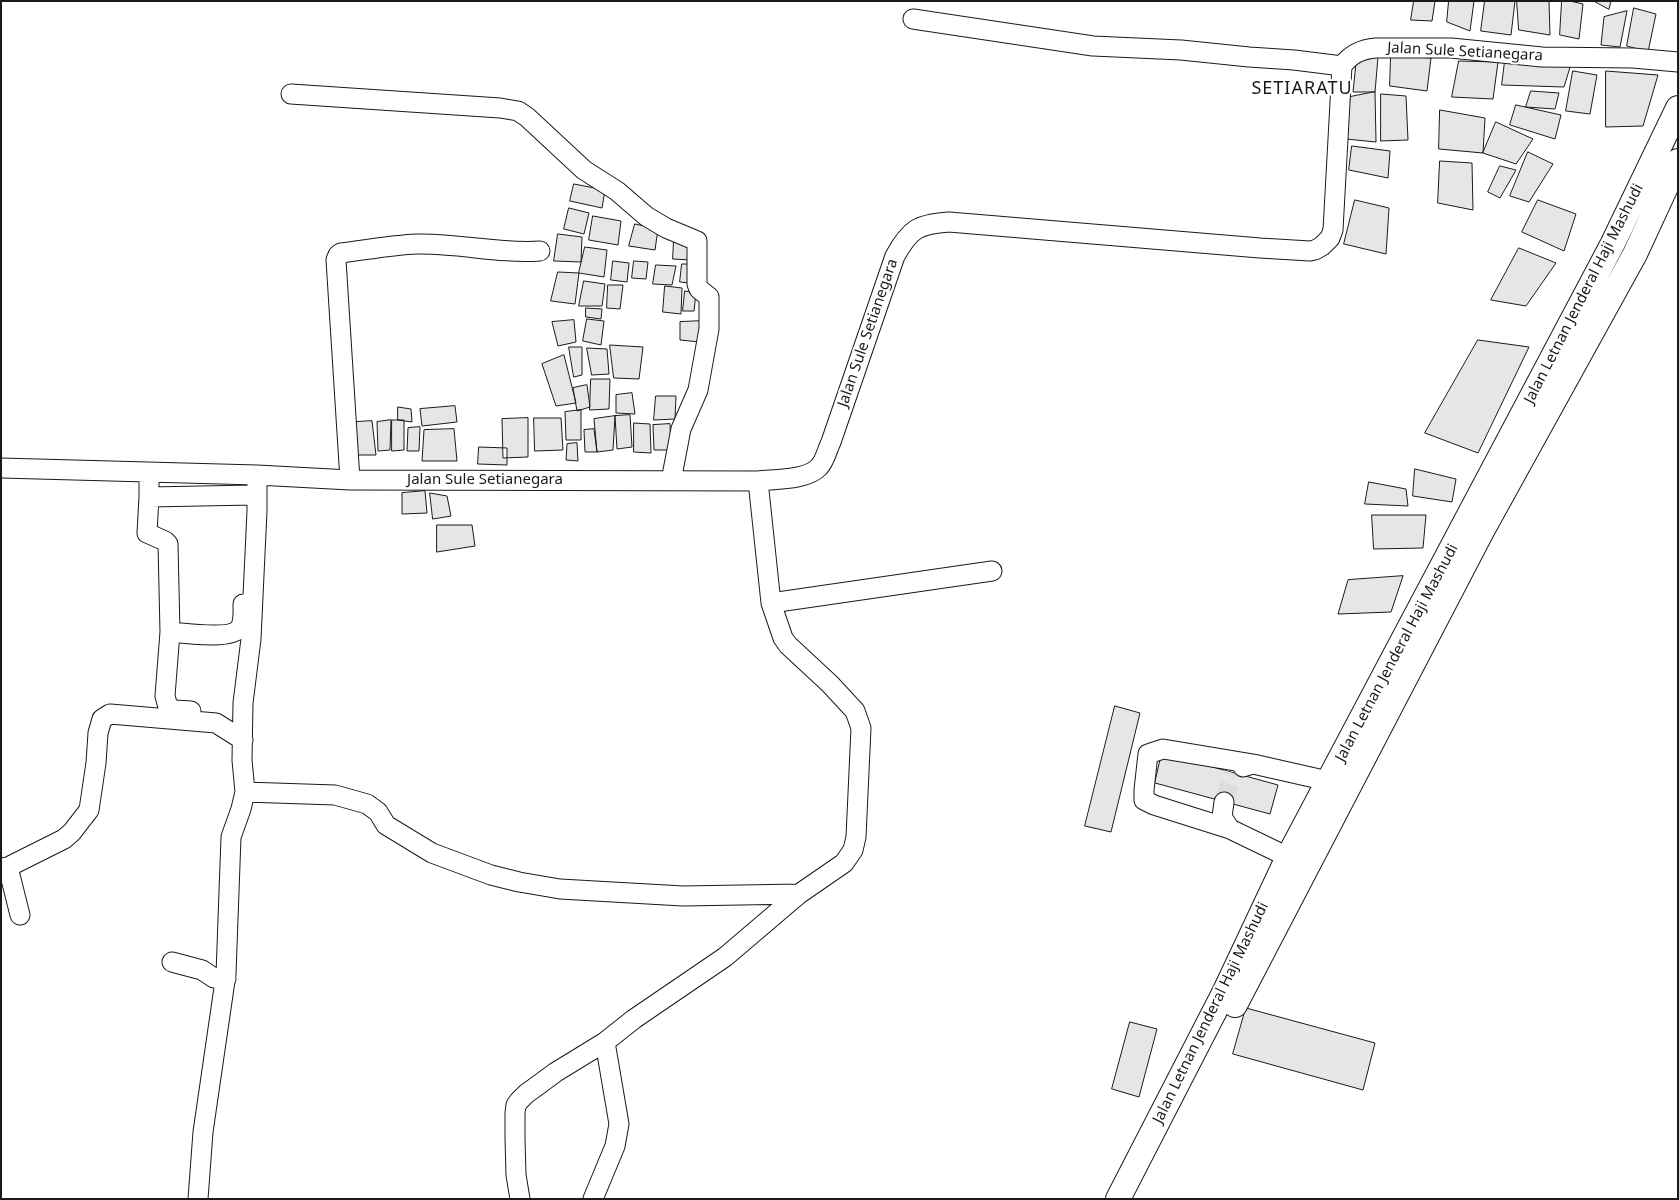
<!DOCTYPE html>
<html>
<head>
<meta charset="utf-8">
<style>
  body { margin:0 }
  #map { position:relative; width:1679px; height:1200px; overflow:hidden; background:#fff; font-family:"Noto Sans",sans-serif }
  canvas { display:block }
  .frame { position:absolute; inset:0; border:2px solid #1a1a1a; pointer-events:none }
</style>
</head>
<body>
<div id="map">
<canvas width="1679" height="1200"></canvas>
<div class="frame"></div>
</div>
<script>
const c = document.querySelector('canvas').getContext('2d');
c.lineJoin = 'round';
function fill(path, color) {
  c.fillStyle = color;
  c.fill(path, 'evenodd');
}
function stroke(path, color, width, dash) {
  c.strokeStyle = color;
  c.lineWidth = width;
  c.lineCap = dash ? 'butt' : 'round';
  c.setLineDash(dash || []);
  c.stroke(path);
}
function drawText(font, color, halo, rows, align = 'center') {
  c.font = font + ' "Noto Sans",sans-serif';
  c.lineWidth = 4;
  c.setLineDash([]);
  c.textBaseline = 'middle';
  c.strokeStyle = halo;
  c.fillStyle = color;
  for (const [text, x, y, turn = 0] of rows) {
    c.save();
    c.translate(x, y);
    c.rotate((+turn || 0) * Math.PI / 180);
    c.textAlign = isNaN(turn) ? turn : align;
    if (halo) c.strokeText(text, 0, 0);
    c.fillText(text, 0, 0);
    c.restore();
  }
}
const building = new Path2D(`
  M1414,1H1435L1432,21L1411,20Z
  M1449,1H1474L1470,31L1447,22Z
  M1485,1H1515L1511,35L1481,31Z
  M1517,1H1549L1550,35L1519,30Z
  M1562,1H1570L1583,4L1579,39L1560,35Z
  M1594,1H1611L1609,9Z
  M1634,8L1656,14L1648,52L1627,46Z
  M1627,11L1620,47L1601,45L1604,17Z
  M1391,55L1431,58L1427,91L1390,86Z
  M1378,57L1375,92H1353L1356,63Z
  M1459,61L1498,62L1493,99L1452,97Z
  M1505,61L1571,64L1564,87L1502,85Z
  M1573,71L1597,75L1590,114L1566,111Z
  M1606,71L1658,75L1643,126L1606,127Z
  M1531,91L1559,93L1555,109L1526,107Z
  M1375,92L1376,142L1346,139L1350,97Z
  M1381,94L1406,96L1408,140L1381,141Z
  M1516,105L1561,115L1555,139L1510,125Z
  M1440,110L1485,118L1483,153L1439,149Z
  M1496,122L1533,139L1516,164L1483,153Z
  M1352,146L1390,151L1388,178L1349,170Z
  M1528,152L1553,164L1529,202L1510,196Z
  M1440,161L1472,163L1473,210L1438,203Z
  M1500,166L1516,170L1500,198L1488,192Z
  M574,184L605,190L602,208L570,201Z
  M1355,200L1389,208L1386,254L1344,244Z
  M1538,200L1576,214L1564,251L1522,232Z
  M569,208L589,213L584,234L564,229Z
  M593,216L621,221L618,245L589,240Z
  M635,224L658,229L655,250L629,246Z
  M558,234L582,237L581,262L554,261Z
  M674,239L691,241L690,260L673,259Z
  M585,247L607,250L604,277L579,273Z
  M1519,248L1556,263L1526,306L1491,300Z
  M613,261L629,263L627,282L611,280Z
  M634,261L648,262L646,279L632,278Z
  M682,264H691L688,283L680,282Z
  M656,265L676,266L672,285L653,284Z
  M558,272L579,273L575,304L551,301Z
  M584,281L605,284L602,306H579Z
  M608,285H623L620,309L607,308Z
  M665,286L682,288L681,314L663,312Z
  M685,291L696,293L694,311H683Z
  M586,308L602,309L601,319L586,317Z
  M587,319L604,321L601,345L583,341Z
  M574,320L576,342L558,346L552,322Z
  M702,321L700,342L680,340V322Z
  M1478,340L1529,347L1478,453L1425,433Z
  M610,345L643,347L639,379L614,378Z
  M569,347H582V375L574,377Z
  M587,348L607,349L609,374L592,375Z
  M564,355L576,403L556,406L542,364Z
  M591,379H610L609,409L590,410Z
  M587,385L590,407L577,411L573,388Z
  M632,393L635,414L616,413V395Z
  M656,396H676L675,419L654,420Z
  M455,406L457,422L422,426L420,409Z
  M398,407L411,409L412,422L398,420Z
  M581,410V440H566L565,412Z
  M630,415L632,447L617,449L615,416Z
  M615,416L613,450L597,452L594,419Z
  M528,418V457L503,458L502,419Z
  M534,418H561L563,450L535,451Z
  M391,420L390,450L378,451L377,422Z
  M392,420H404V450L392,451Z
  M372,421L376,455H357L356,422Z
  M634,423L650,424L651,453L634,452Z
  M670,424L671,450H654L653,425Z
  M420,427L419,451H407L408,428Z
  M454,429L457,461H422L424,430Z
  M594,429L597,452H585L584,430Z
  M577,443L578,461L566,460L567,444Z
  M479,447L507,448V465L478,464Z
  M1415,469L1456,479L1452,502L1413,496Z
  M1369,482L1406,489L1408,506L1365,504Z
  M425,491L427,513L402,514V493Z
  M430,493L447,496L451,516L433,519Z
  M1372,515H1426L1423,548L1374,549Z
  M437,525H472L475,546L437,552Z
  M1403,576L1391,612L1338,614L1348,580Z
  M1115,706L1140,713L1111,832L1085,826Z
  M1162,753L1278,785L1270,814L1155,783Z
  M1246,1008L1375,1043L1363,1090L1233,1054Z
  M1130,1022L1157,1029L1139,1097L1112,1089Z`);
fill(building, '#e6e6e6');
stroke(building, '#1a1a1a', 1);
stroke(new Path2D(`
  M1224,802L1233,773`), '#ddd', 19, [19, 9]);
const minor = new Path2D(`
  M913,19L1093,46L1181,50L1249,57L1294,60L1342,66
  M291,94L500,108L518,111L527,117L584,170L617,191L646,216L666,228L697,241V284L699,289L709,297V329L698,390L681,429L671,481
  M1,468L257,475L350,480L758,481C776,479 807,480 819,467C825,461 827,450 831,442L895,256C910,229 918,224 949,222L1260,248L1310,251L1315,250L1322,246L1330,238L1333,230L1342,66C1351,54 1361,49 1376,48H1451L1542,57L1633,58L1678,62
  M149,473V497L147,533L165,541L168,544L170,632L165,696L168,707L175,710L191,711
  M350,480L336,260L338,255L341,253C366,250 392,245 417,244C458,243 499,254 540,251
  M149,497L253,495
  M771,603L992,571
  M170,632C184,633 231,640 240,628C244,621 243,612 243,604
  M1243,767L1253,764L1328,781
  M245,792L242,760L243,703L251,639L257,511V475
  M1224,802L1222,817L1230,829L1288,857
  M1230,829L1154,805L1144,800V790L1148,754L1163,749L1253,764
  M8,867L20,915
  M1,868L8,867L64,839L72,832L89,810L96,763L98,733L102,719L110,714L216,723L243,740
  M172,962L202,970L214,978L226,979
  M198,1199L203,1132L226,974L231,837L241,809L245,792L335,795L367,804L378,812L386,825L432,853L491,875L519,882L560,889L683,896L799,894
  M520,1199L516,1175L515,1139V1113L516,1105L519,1101L526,1094L556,1072L605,1042L634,1019L725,957L799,894L844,863L853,850L856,837L861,728L855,711L830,684L788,645L783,638L771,603L758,481
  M593,1199L615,1146L619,1124L605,1042`);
const major = new Path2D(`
  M1235,1005L1482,531L1635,254L1678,161
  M1118,1199L1224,993L1288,857L1613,243L1678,108`);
stroke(minor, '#1a1a1a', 21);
stroke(major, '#1a1a1a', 26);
stroke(minor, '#fff', 19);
stroke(major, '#fff', 24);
drawText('15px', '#1a1a1a', '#fff', [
  ["Jalan Sule Setianegara",1465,52,3],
  ["Jalan Letnan Jenderal Haji Mashudi",1584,294,-63],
  ["Jalan Sule Setianegara",868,333,-71],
  ["Jalan Sule Setianegara",485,480],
  ["Jalan Letnan Jenderal Haji Mashudi",1397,653,-62],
  ["Jalan Letnan Jenderal Haji Mashudi",1211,1013,-64]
]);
c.letterSpacing = '1px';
drawText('18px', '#1a1a1a', '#fff', [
  ["SETIARATU",1302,89]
]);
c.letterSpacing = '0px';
</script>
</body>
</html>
